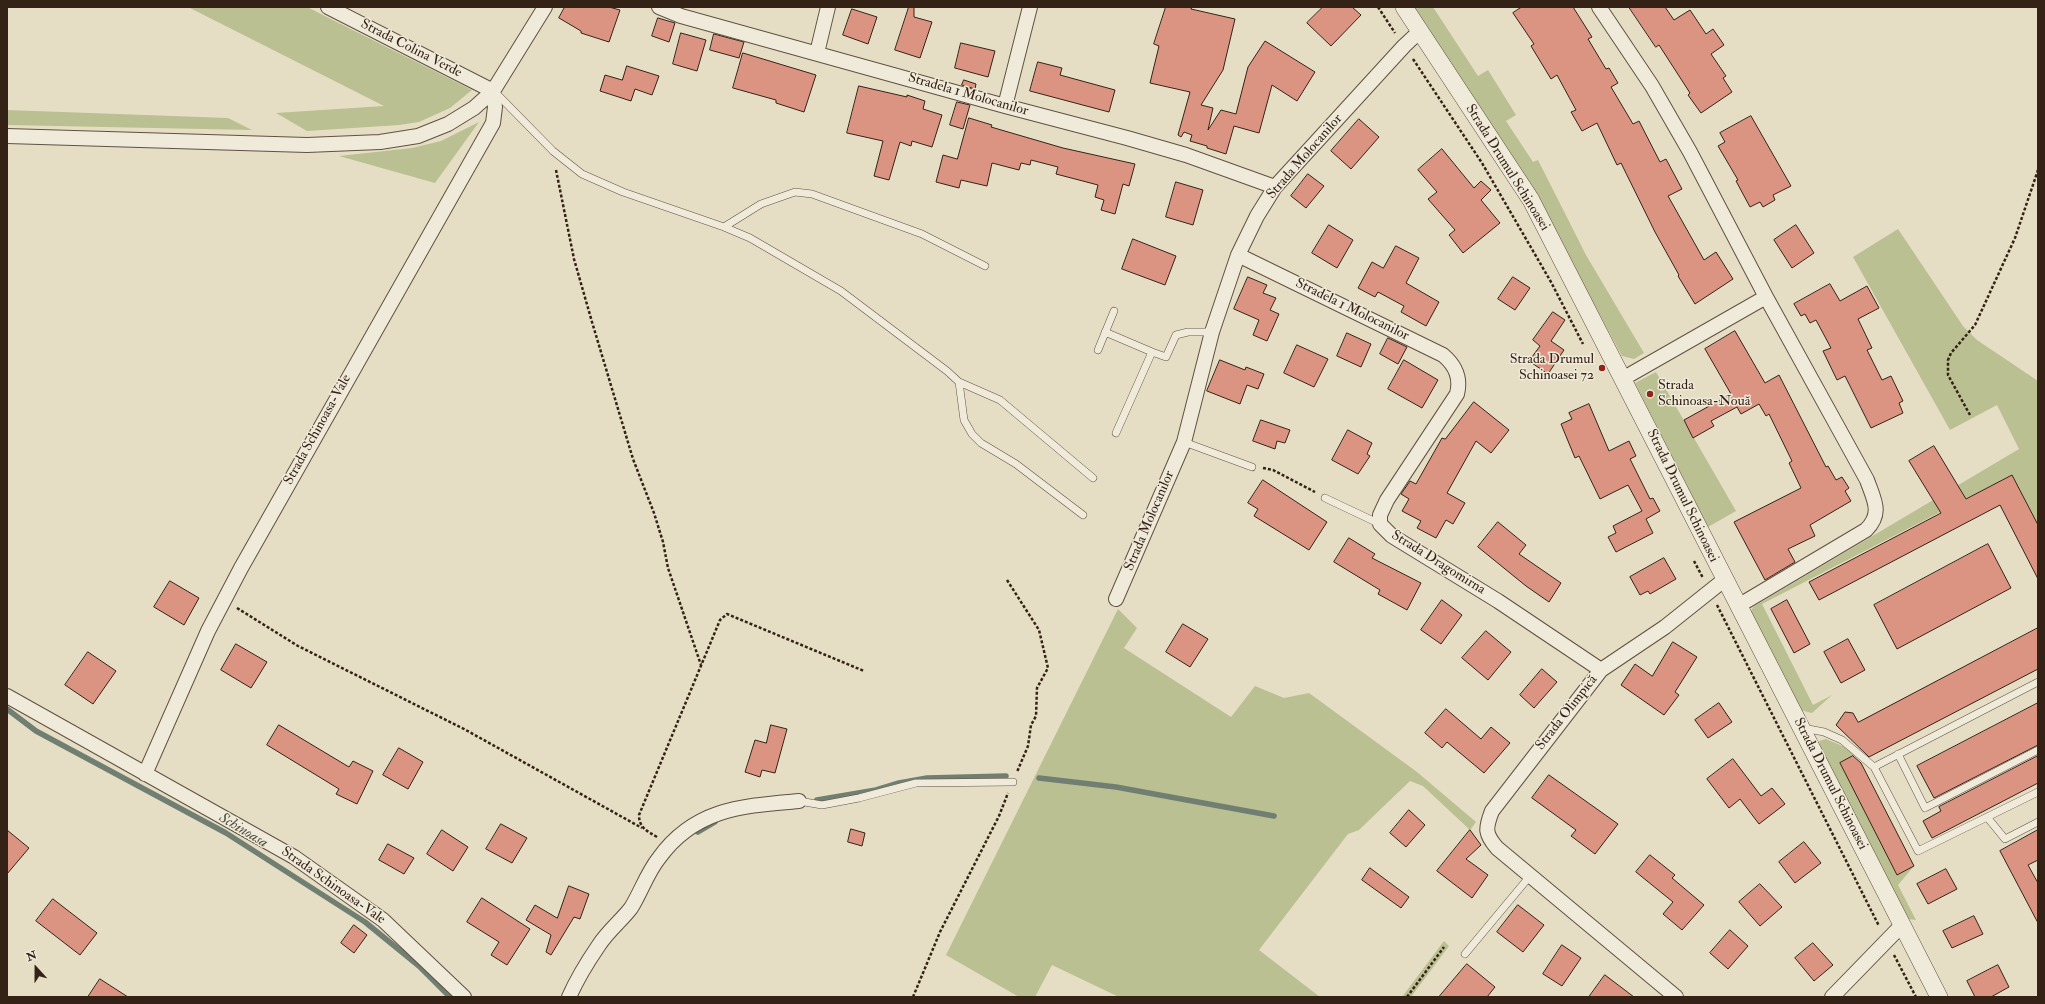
<!DOCTYPE html>
<html>
<head>
<meta charset="utf-8">
<style>
  body { margin:0 }
  #map { position:relative; width:2045px; height:1004px; overflow:hidden; background:#e6dec4; font-family:"IM FELL Double Pica",serif }
  canvas { display:block }
  .frame { position:absolute; inset:0; border:8px solid #352217; pointer-events:none }
  .north { position:absolute; left:16px; top:948px; width:40px; height:40px; -webkit-text-stroke:3px #efead9; paint-order:stroke; rotate:339deg; font-size:11px; font-weight:700; line-height:16px; text-align:center; color:#352217 }
  .north::after { content:''; display:block; margin:auto; width:14px; height:18px; background:#352217; clip-path:polygon(50% 0,100% 100%,50% 72%,0 100%) }
</style>
</head>
<body>
<div id="map">
<canvas width="2045" height="1004"></canvas>
<div class="frame"></div>
<div class="north">N</div>
</div>
<script>
const c = document.querySelector('canvas').getContext('2d');
c.lineJoin = 'round';
function fill(path, color) {
  c.fillStyle = color;
  c.fill(path, 'evenodd');
}
function stroke(path, color, width, dash) {
  c.strokeStyle = color;
  c.lineWidth = width;
  c.lineCap = dash ? 'butt' : 'round';
  c.setLineDash(dash || []);
  c.stroke(path);
}
function drawText(font, color, halo, rows, align = 'center') {
  c.font = font + ' "IM FELL Double Pica",serif';
  c.lineWidth = 3;
  c.setLineDash([]);
  c.textBaseline = 'middle';
  c.strokeStyle = halo;
  c.fillStyle = color;
  for (const [text, x, y, turn = 0] of rows) {
    c.save();
    c.translate(x, y);
    c.rotate((+turn || 0) * Math.PI / 180);
    c.textAlign = isNaN(turn) ? turn : align;
    if (halo) c.strokeText(text, 0, 0);
    c.fillText(text, 0, 0);
    c.restore();
  }
}
fill(new Path2D(`
  M188,7H307L472,90L450,108L419,122L399,125L307,131L276,113L384,106Z
  M1414,7H1433L1478,76L1488,70L1516,115L1506,121L1533,162L1538,160L1586,255L1644,353L1634,359L1622,356L1553,228Z
  M7,110L228,118L252,130L7,125Z
  M479,122L435,183L339,156L412,148L441,141Z
  M1898,229L1963,326L1977,340L2038,381V525L2012,475L1762,604L1813,705L1832,695L1812,713L1800,710L1750,613L1753,607L2019,449L1997,405L1950,430L1853,257Z
  M1656,372L1736,511L1708,527L1635,383Z
  M1118,609L1137,628L1124,648L1231,717L1255,686L1284,698L1309,693L1417,772L1476,822L1470,830L1423,786L1410,781L1359,830L1348,834L1259,950L1320,997H1119L1052,965L1035,997H1019L946,955Z
  M1826,739L1845,747L1857,754L1840,763L1897,875L1914,866L1898,885L1916,920L1908,919L1821,750L1819,741Z
  M1444,941L1449,946L1411,997H1402Z`), '#bac091');
stroke(new Path2D(`
  M7,709L36,731L226,833L365,922L419,966L450,997
  M1039,778L1116,787L1274,816
  M817,800L876,790L899,783L927,778L1006,776
  M698,832L715,822`), '#707f72', 5.5);
const building = new Path2D(`
  M565,7H609L620,10L609,42L581,33V31L559,18Z
  M909,7H914V17L932,22L920,58L895,50Z
  M1166,7H1192L1191,9L1235,19L1223,70L1201,105L1213,108L1208,130L1221,110L1236,114L1248,67L1265,41L1315,72L1297,101L1272,85L1259,133L1234,126L1226,154L1207,148V146L1190,141L1192,135L1184,132L1181,137L1178,135L1190,92L1150,83L1159,46L1154,44Z
  M1323,7H1352L1361,15L1331,46L1307,23Z
  M1522,7H1573L1592,37L1588,39L1606,69L1609,68L1618,83L1611,87L1633,124L1639,121L1660,162L1666,159L1682,189L1668,196L1704,260L1716,252L1733,279L1695,304L1678,276L1679,275L1655,232L1621,163L1617,165L1597,123L1582,131L1571,112L1576,110L1557,75L1551,79L1531,46L1534,44L1513,13Z
  M1629,7H1665L1674,20L1690,10L1706,34L1713,29L1724,45L1711,54L1726,76L1723,78L1732,92L1701,113L1688,95L1690,93L1659,45L1656,47Z
  M852,9L877,17L868,44L843,35Z
  M658,18L675,23L669,42L652,36Z
  M681,33L706,40L697,71L673,64Z
  M714,34L744,42L739,58L710,50Z
  M961,43L995,51L988,77L955,68Z
  M743,53L816,75L804,112L776,103V100L733,88Z
  M1038,62L1062,68L1060,75L1115,90L1109,112L1030,91Z
  M627,66L659,76L652,95L635,89L631,101L600,91L605,75L622,80Z
  M964,80L976,84L975,89L962,85Z
  M859,86L907,97V95L925,101L923,109L942,115L932,147L912,141L911,146L900,142L889,180L874,176L883,141L847,133Z
  M957,102L970,105L963,129L950,125Z
  M1751,116L1791,186L1773,195L1775,200L1763,207L1760,202L1750,207L1736,181L1738,180L1718,146L1725,142L1720,133Z
  M969,118L992,125L991,127L1063,148L1135,164L1129,186L1123,184L1115,214L1101,210L1104,200L1095,197L1098,185L1056,174L1058,167L1031,160L1030,165L1021,163L1019,170L992,163L987,186L961,180L959,188L936,182L943,155L957,159Z
  M1359,119L1379,137L1351,169L1331,151Z
  M1442,149L1474,188L1481,181L1491,190L1481,200L1500,223L1463,253L1449,235L1455,230L1428,199L1437,192L1418,170Z
  M1308,174L1324,186L1306,208L1291,196Z
  M1176,182L1203,190L1193,225L1166,217Z
  M1329,225L1353,240L1337,268L1312,253Z
  M1796,225L1814,253L1792,268L1774,240Z
  M1133,239L1176,256L1165,285L1122,269Z
  M1396,246L1419,258L1406,283L1439,302L1426,326L1401,312L1404,306L1378,292L1375,297L1358,288L1372,262L1383,268Z
  M1248,277L1267,285L1263,293L1276,298L1270,310L1279,314L1267,341L1253,335L1259,320L1234,309Z
  M1513,277L1530,288L1515,310L1498,299Z
  M1830,284L1840,301L1867,286L1879,308L1858,319L1872,348L1867,350L1882,380L1891,376L1903,401L1899,403L1903,413L1871,428L1845,376L1837,380L1823,351L1831,348L1816,320L1810,323L1805,314L1801,316L1794,304Z
  M1553,312L1565,320L1551,341L1564,350L1548,374L1529,361L1540,346L1533,340Z
  M1735,331L1765,383L1779,375L1826,467L1828,466L1836,480L1842,477L1849,488L1845,491L1851,501L1810,525L1815,536L1788,549L1795,562L1765,580L1734,522L1801,488L1789,463L1792,461L1769,414L1766,416L1759,404L1741,414L1737,407L1711,421L1714,426L1693,438L1684,420L1731,394L1705,349Z
  M1347,333L1371,344L1361,367L1337,356Z
  M1388,338L1407,347L1398,364L1380,354Z
  M1297,345L1328,359L1314,387L1284,373Z
  M1220,360L1245,370L1246,367L1264,374L1258,389L1247,385L1240,404L1207,391Z
  M1404,360L1438,380L1422,408L1388,389Z
  M1474,402L1509,430L1491,453L1476,441L1447,493L1465,503L1453,524L1446,520L1436,538L1417,528L1421,521L1402,511L1409,499L1401,494L1410,481L1416,484L1442,438L1445,439Z
  M1589,404L1609,451L1629,441L1636,456L1630,459L1650,499L1653,498L1660,511L1646,519L1653,533L1616,552L1608,537L1616,533L1613,526L1642,511L1628,485L1600,499L1579,456L1575,458L1561,424L1572,419L1569,413Z
  M1261,420L1290,430L1285,443L1277,441L1275,449L1253,441Z
  M1348,430L1372,443L1367,454L1370,456L1358,474L1332,460Z
  M1934,446L1966,499L2012,475L2038,525V579L2000,505L1819,600L1809,582L1941,513L1909,461Z
  M1263,480L1327,522L1309,550L1254,516L1258,509L1248,503Z
  M1498,522L1526,545L1519,554L1561,583L1549,602L1526,586L1478,547Z
  M1349,538L1375,554L1372,558L1421,583L1407,610L1378,594L1380,590L1334,562Z
  M1988,544L2011,588L1897,649L1874,605Z
  M1664,558L1676,579L1650,594L1648,591L1640,595L1630,577Z
  M170,581L199,598L184,625L154,607Z
  M1442,600L1462,615L1441,644L1421,630Z
  M1787,600L1810,644L1794,653L1771,609Z
  M1183,624L1208,639L1190,667L1166,652Z
  M2038,628V669L1869,757L1836,725L1845,712L1853,713L1858,722Z
  M1486,631L1511,652L1488,680L1462,658Z
  M1848,639L1865,670L1841,683L1824,652Z
  M1673,642L1697,657L1675,692L1679,695L1664,715L1621,685L1635,664L1652,676Z
  M236,644L267,662L251,688L221,670Z
  M88,652L116,671L93,704L65,685Z
  M1542,669L1557,682L1534,708L1520,695Z
  M1719,703L1732,722L1708,738L1695,720Z
  M2038,703V745L1934,798L1917,766Z
  M1446,709L1481,739L1491,727L1510,743L1484,773L1447,742L1442,748L1425,733Z
  M279,725L349,767L353,761L373,771L357,804L336,794L339,789L267,745Z
  M771,725L787,729L775,773L762,770L760,777L745,772L755,740L766,743Z
  M399,748L423,762L408,789L383,775Z
  M1853,756L1861,763L1914,866L1897,875L1840,763Z
  M2038,756V783L1932,838L1923,821L1941,811L1939,807Z
  M1733,759L1761,796L1772,788L1785,804L1759,824L1740,799L1729,808L1707,779Z
  M1549,775L1618,824L1595,854L1571,836L1576,830L1532,798Z
  M1409,810L1425,825L1406,847L1390,833Z
  M501,824L527,838L512,863L486,849Z
  M851,829L865,833L862,846L848,842Z
  M7,830L29,848L7,874Z
  M442,830L468,847L453,871L427,854Z
  M1470,830L1481,845L1466,859L1488,875L1472,898L1437,871Z
  M2038,830V860L2028,865L2038,883V923L2000,851Z
  M1804,842L1821,863L1795,883L1779,862Z
  M388,844L414,858L404,874L379,860Z
  M1650,855L1675,875L1672,878L1704,905L1682,930L1663,914L1673,902L1636,872Z
  M1370,868L1409,897L1401,908L1362,880Z
  M1946,869L1957,889L1928,904L1917,884Z
  M1760,884L1782,907L1760,926L1739,902Z
  M569,886L589,894L580,919L574,917L551,955L546,952L551,935L526,920L535,905L557,918Z
  M482,898L530,929L507,965L491,955L499,942L467,922Z
  M53,899L97,933L80,955L36,921Z
  M1518,905L1544,925L1523,952L1497,932Z
  M1974,916L1983,934L1952,948L1943,931Z
  M354,925L367,935L354,953L341,943Z
  M1730,930L1748,946L1728,969L1710,953Z
  M1813,943L1833,965L1814,981L1795,958Z
  M1562,945L1581,958L1562,986L1543,974Z
  M1467,964L1495,987L1487,997H1439Z
  M1998,965L2009,987L1991,997H1975L1967,981Z
  M1605,975L1634,997H1589Z
  M100,979L128,997H88Z`);
fill(building, '#db9482');
stroke(building, '#352217', 1);
const service = new Path2D(`
  M495,92L553,151L582,174L623,192L724,227L750,238L841,291L947,371L959,382L964,420L972,434L981,443L1016,464L1083,515
  M724,227L761,204L795,192L812,194L922,234L985,266
  M1105,332L1152,352
  M1098,350L1114,311
  M959,382L1000,400L1093,478
  M1116,433L1152,352L1166,357L1176,335L1188,332H1212
  M1184,442L1252,467
  M1325,498L1380,524
  M1803,728L1824,732L1842,740L1874,767L1918,851L2038,792
  M1898,754L1925,808L2038,750
  M1874,767L2038,682
  M799,801L822,805L859,798L916,783L1013,782
  M1987,817L2005,839L2038,822
  M1465,954L1530,876`);
const minor = new Path2D(`
  M328,7L493,91
  M659,7L681,16L1005,106L1127,138L1186,155L1275,187
  M1599,7L1652,86L1690,152L1766,297L1867,480C1874,500 1883,513 1866,530L1738,606
  M817,53L828,7
  M1005,106L1030,7
  M7,136L307,145L380,142L418,136L448,124L474,108L493,91L545,7
  M1238,255L1443,355C1456,366 1461,378 1457,394L1387,500L1380,515V524L1392,536L1498,601L1601,670
  M1624,378L1766,297
  M1116,599L1184,442L1212,332L1238,255L1257,216L1275,187L1404,46L1420,31
  M7,696L294,857L383,920L464,997
  M145,774L208,631L241,568L493,123L495,107L493,91
  M569,997C577,979 588,961 599,945C608,931 621,921 631,908C641,892 647,873 659,858C695,808 743,806 799,801
  M1676,997L1497,848C1485,834 1485,829 1492,811L1601,670L1665,627L1724,580
  M1832,997L1902,925`);
const tertiary = new Path2D(`
  M1404,7L1531,200L1939,997`);
stroke(service, '#615142', 8);
stroke(minor, '#615142', 16);
stroke(tertiary, '#615142', 18);
stroke(new Path2D(`
  M1378,7L1395,33
  M1413,59L1482,163L1551,282L1583,344
  M556,170L574,259L592,322L633,459L654,513L663,542L668,568L701,665
  M1970,415L1948,375V360L1951,353L1975,325L2015,238L2038,170
  M1263,468L1273,470L1315,492
  M1694,561L1703,578
  M1007,580L1039,630L1048,668L1037,688L1036,716L1031,725L1028,746L1017,772
  M1717,605L1879,926
  M237,608L298,646L464,729L642,828
  M657,837C647,831 639,828 639,815L720,620L727,614L864,671
  M1894,955L1916,997
  M913,997L940,932L999,816L1008,793
  M1407,997L1444,947`), '#352217', 2.5, [3, 2]);
stroke(service, '#efead9', 7);
stroke(minor, '#efead9', 14);
stroke(tertiary, '#efead9', 17);
for (const [x, y, r, color] of [
  [1602,368,4,"#8f2418"],
  [1650,394,4,"#8f2418"]
]) {
  const dot = new Path2D();
  dot.arc(x, y, r, 0, 2 * Math.PI);
  c.fillStyle = color;
  c.fill(dot);
  stroke(dot, '#efead9', 1.5);
}
drawText('14px', '#352217', '#efead9', [
  ["Strada Colina Verde",411,49,27],
  ["Stradela 1 Molocanilor",968,95,16],
  ["Strada Molocanilor",1305,157,-49],
  ["Strada Drumul Schinoasei",1507,168,58],
  ["Stradela 1 Molocanilor",1352,310,26],
  ["Strada Schinoasa-Vale",318,430,-61],
  ["Strada Drumul Schinoasei",1682,496,64],
  ["Strada Molocanilor",1150,521,-67],
  ["Strada Dragomirna",1438,563,32],
  ["Strada Olimpică",1567,713,-52],
  ["Strada Drumul Schinoasei",1830,784,63],
  ["Strada Schinoasa-Vale",333,886,35]
]);
drawText('14px', '#352217', '#efead9', [
  ["Strada Drumul",1594,360],
  ["Schinoasei 72",1594,376],
  ["Strada",1658,386,"left"],
  ["Schinoasa-Nouă",1658,402,"left"]
], 'right');
drawText('italic 15px', '#525044', '#efead9', [
  ["Schinoasa",243,831,31]
]);
</script>
</body>
</html>
